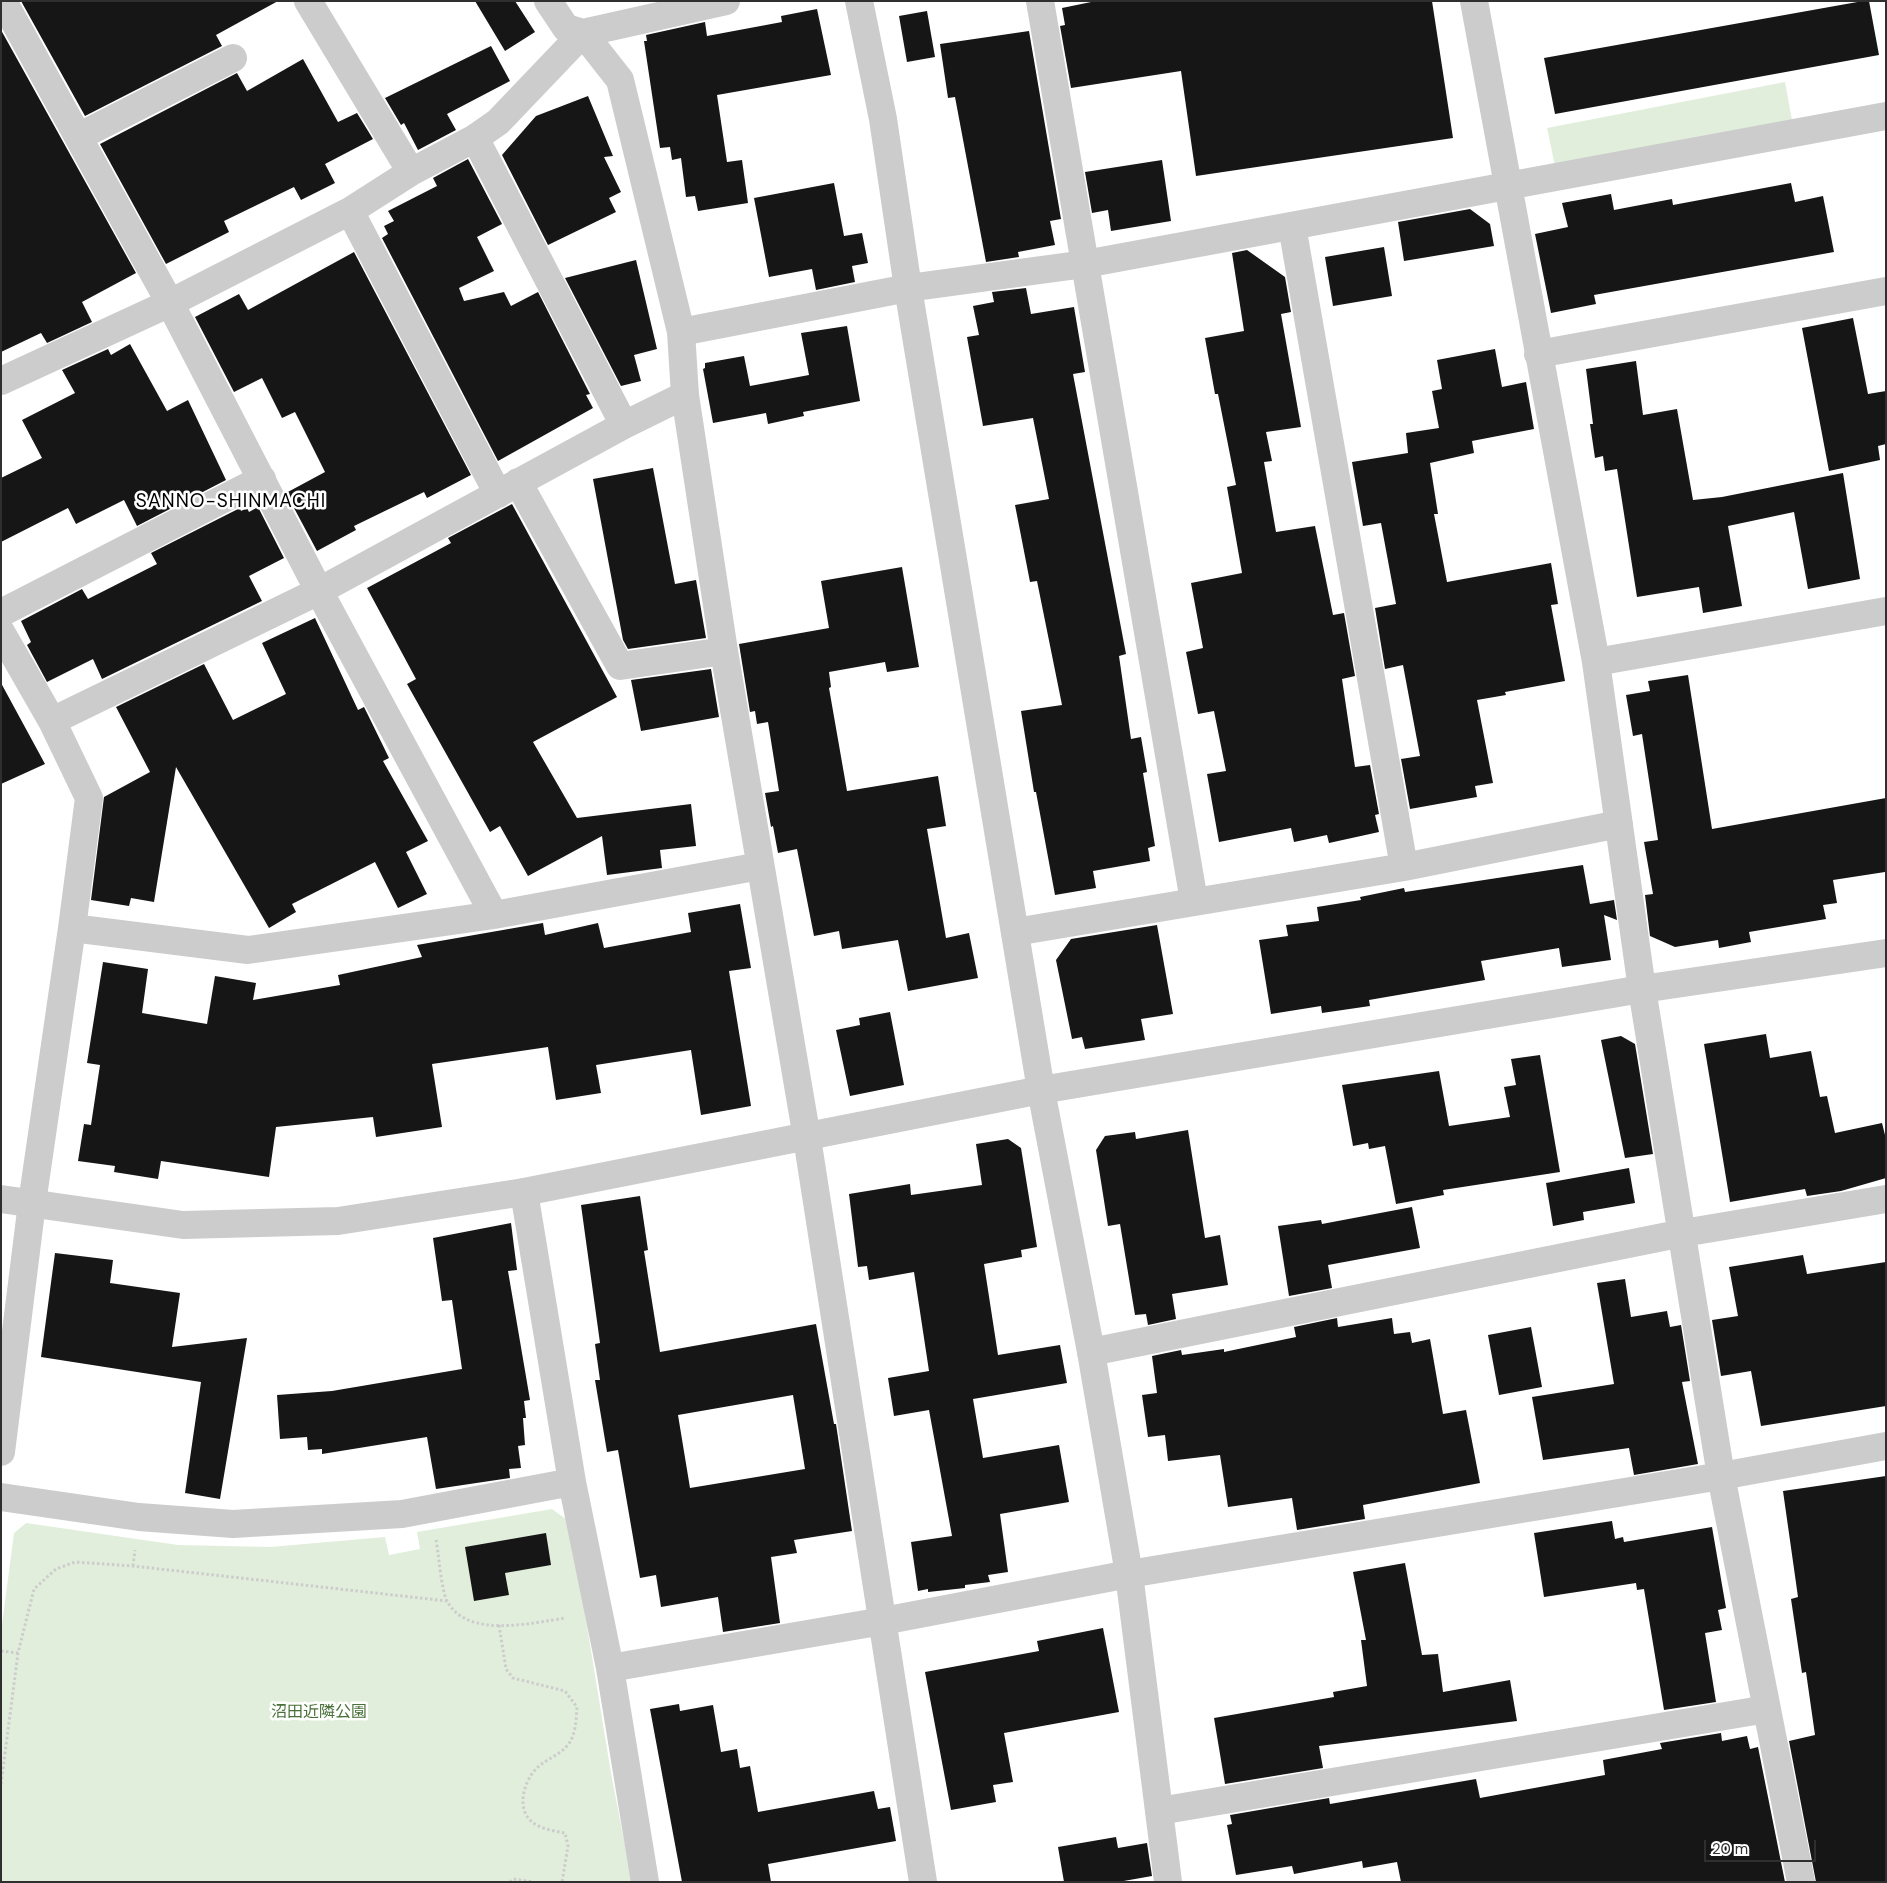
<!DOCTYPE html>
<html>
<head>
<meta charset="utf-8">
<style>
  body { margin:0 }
  #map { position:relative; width:1887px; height:1883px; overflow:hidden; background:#fff; font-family:"DM Sans",sans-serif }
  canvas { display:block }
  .frame { position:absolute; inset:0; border:2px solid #2f2f2f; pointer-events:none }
  .scale { position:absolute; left:1704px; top:1840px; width:112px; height:22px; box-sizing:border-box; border:2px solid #2f2f2f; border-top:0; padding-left:6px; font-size:15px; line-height:18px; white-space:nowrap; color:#2f2f2f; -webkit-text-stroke:4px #fff; paint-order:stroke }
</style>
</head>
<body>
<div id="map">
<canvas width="1887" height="1883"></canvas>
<div class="frame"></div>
<div class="scale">20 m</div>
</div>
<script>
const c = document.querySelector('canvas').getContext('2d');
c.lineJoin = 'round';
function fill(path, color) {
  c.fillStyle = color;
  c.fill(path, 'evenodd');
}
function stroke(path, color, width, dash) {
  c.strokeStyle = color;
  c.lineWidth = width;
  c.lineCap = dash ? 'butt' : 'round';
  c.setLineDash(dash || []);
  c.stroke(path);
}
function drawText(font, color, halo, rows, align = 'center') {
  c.font = font + ' "DM Sans","Noto Sans JP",sans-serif';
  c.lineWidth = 5;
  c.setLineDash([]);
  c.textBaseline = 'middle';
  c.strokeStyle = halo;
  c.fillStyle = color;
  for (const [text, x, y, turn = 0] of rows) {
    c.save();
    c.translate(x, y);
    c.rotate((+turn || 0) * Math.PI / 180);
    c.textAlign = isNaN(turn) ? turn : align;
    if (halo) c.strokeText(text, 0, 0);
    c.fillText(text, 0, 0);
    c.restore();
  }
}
fill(new Path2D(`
  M1785,82L1792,120L1555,166L1547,128Z
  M552,1509L570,1522L611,1773L632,1882H1V1632L14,1533L26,1523L178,1545L270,1547L385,1537L389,1555L420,1549L417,1532Z`), '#e2eedc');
fill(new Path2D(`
  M21,1H278L216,35L222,46L85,116Z
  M475,1H515L535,32L505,51Z
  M1096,1H1432L1453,138L1196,176L1181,71L1071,88L1060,26L1065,25L1062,8Z
  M1863,1H1869L1879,55L1555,114L1544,58Z
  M817,9L831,75L717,95L727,162L742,160L748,203L698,211L695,196L686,197L681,158L672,160L670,147L660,148L644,41H647L646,35L705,22L707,36L782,22L781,16Z
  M927,11L935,57L907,62L899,16Z
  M1,30L136,273L82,302L92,322L47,343L41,333L1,352Z
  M1029,31L1061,219L1050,221L1055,245L1018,252L1019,257L986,262L955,97L948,98L940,44Z
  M491,46L510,81L447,114L456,130L418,150L404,123L401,125L385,98Z
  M303,59L338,122L357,113L373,139L325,164L335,183L301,200L294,187L224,221L229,232L166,264L100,144L237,73L247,91Z
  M588,96L613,156L604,157L621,192L609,198L616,212L548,245L502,155L536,116Z
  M468,159L502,224L477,237L494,271L459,288L464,301L504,292L511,306L538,292L590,394L586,395L593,408L498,461L382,238L388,234L384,226L394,221L388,211L437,186L433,178Z
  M1162,160L1171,221L1111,231L1108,210L1092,213L1085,172Z
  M834,183L844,236L862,233L868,263L852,266L855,282L816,290L812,269L769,277L754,198Z
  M1791,183L1795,202L1823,196L1834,252L1594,295L1596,304L1551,313L1535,234L1568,227L1562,203L1611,194L1614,210L1672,199L1673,205Z
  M1470,209L1490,224L1494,246L1404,261L1398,222Z
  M1384,247L1392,296L1333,306L1325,257Z
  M1247,250L1285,277L1291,312L1281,314L1301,427L1266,432L1272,461L1264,462L1276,532L1315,526L1333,615L1344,613L1355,676L1342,679L1355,767L1370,765L1379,814L1375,815L1379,832L1329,843L1327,835L1294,842L1291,828L1219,842L1207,774L1226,771L1214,711L1198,714L1186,652L1203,648L1191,583L1242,573L1227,487L1236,485L1218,394H1215L1205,338L1244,331L1232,253Z
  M354,252L471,475L427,498L424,492L354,526L356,530L317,551L286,493L325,472L295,412L282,418L262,378L234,392L195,317L239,294L248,310Z
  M636,260L657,349L634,355L641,381L621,386L565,278Z
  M1026,288L1031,314L1074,307L1085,372L1073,374L1126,654L1119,656L1131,739L1141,737L1147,772L1143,773L1155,846L1148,848L1150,861L1093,871L1096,888L1055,895L1036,792H1034L1021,711L1062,705L1037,581L1030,582L1015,505L1049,499L1033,418L983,426L967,337L979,335L973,306L994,302L992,292Z
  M1853,318L1868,394L1886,391V444L1878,446L1880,460L1829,471L1802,328Z
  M847,326L860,401L803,412L804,416L768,424L766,413L713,423L703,369L705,368V363L744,356L750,386L809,375L801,333Z
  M130,344L167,411L188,400L226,480L137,526L124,500L76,524L68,508L1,542V478L42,458L22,420L75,393L62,370L108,349L111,355Z
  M1495,349L1502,387L1526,382L1534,429L1472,441L1474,453L1430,463L1438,514H1434L1447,582L1551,563L1558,604L1551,605L1565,681L1505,692L1506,695L1477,700L1493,783L1475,786L1477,797L1410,809L1401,759L1420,756L1403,665L1385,669L1375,608L1396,604L1381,523L1363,526L1352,462L1408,453L1406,433L1439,428L1432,391L1442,389L1437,360Z
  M1636,361L1643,415L1677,409L1693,500L1722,497L1843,473L1860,579L1808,589L1794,512L1728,526L1742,606L1703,613L1699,587L1637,597L1617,469L1605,471L1603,456L1595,458L1590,424H1593L1586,369Z
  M653,468L675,584L696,580L706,638L628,649L623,640L593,479Z
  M512,504L617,697L533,742L577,818L691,804L696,846L660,850L662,868L607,875L602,836L528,876L500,826L490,832L407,684L416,679L367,588L451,543L448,538Z
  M258,507L284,558L249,576L262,601L102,679L93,659L47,682L27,645L31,642L21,621L82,589L88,599L157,564L151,553L240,508L241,511L247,508L249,512Z
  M902,567L919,667L887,672L885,662L829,672L831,687L829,688L847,791L938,776L946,826L927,829L946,938L969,933L978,978L908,991L898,940L842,949L839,931L814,936L797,849L778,853L773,826L771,827L765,793L779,791L768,722L757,724L755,711L750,712L739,644L829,628L821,581Z
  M315,618L358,710L364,707L368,715L389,758L383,761L428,841L406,852L427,894L398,908L375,862L292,904L296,912L269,928L176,767L154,902L131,898L129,906L91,900L104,797L150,772L116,707L204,664L233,720L286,694L262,643Z
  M711,669L719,717L641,731L631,680Z
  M1688,675L1712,829L1886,798L1885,872L1833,880L1837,903L1823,905L1826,919L1749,932L1751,942L1719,948L1718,940L1675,947L1650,936L1645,895L1653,894L1644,842L1658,840L1642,734L1633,736L1626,695L1650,691L1648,681Z
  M1,683L45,764L1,784Z
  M1583,865L1590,904L1614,900L1617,920L1604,915L1611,960L1562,967L1559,948L1481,961L1485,980L1369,1000L1370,1006L1322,1013L1321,1006L1271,1014L1259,940L1288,936L1286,925L1319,921L1317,907L1361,900L1360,897L1404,888L1405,892Z
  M740,904L751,968L729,971L751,1106L701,1115L691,1050L596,1065L601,1093L556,1100L548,1047L432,1064L442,1127L376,1137L373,1117L276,1127L269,1177L161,1161L158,1179L114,1172L115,1166L78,1161L84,1124L91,1125L100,1065L87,1063L103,962L148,969L142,1013L207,1024L215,976L256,983L253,1000L340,985L338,975L422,957L417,945L543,923L545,935L598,923L604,948L691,932L688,913Z
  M1157,925L1173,1014L1141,1019L1145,1040L1085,1049L1082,1037L1072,1039L1056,960L1071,939Z
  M890,1012L904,1085L850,1096L836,1030L860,1025L859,1018Z
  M1766,1034L1770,1058L1811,1051L1820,1097L1827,1096L1835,1133L1882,1123L1886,1139V1178L1841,1191L1807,1196L1805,1189L1730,1202L1704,1044Z
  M1621,1036L1635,1044L1653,1154L1625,1158L1601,1040Z
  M1540,1055L1560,1172L1443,1190L1444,1195L1396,1204L1385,1146L1369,1149L1368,1143L1353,1146L1342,1085L1439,1071L1449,1126L1510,1117L1504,1087L1516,1085L1511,1059Z
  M1188,1130L1205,1238L1220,1235L1228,1285L1172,1294L1176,1319L1148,1325L1146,1314L1135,1315L1120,1224L1108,1226L1096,1150L1105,1136L1135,1132L1136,1139Z
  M1008,1139L1021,1148L1037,1247L1021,1250L1022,1257L984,1264L998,1355L1060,1345L1067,1383L973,1399L983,1458L1059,1445L1069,1502L1000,1514L1008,1572L988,1575L990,1582L965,1585V1588L928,1592V1589L918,1591L911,1542L952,1536L929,1410L894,1416L888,1378L929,1371L914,1272L869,1280L867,1266L858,1267L849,1194L910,1184L911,1195L982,1185L976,1144Z
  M1629,1168L1635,1203L1583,1212L1584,1220L1553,1226L1546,1183Z
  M640,1196L648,1250L644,1251L660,1352L816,1324L834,1424H836L852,1531L794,1540L797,1553L771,1557L780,1623L723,1632L718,1597L661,1607L656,1575L640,1578L618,1450L607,1452L595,1380H600L595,1344L600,1343L581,1205ZM793,1395L805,1469L690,1488L678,1415Z
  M1412,1207L1420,1248L1328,1265L1332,1288L1289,1296L1278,1226L1321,1220L1322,1224Z
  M511,1223L517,1270L508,1271L530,1400L524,1401L526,1418H523L525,1445L518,1446L521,1468L509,1469L510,1478L436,1489L427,1437L322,1454V1449L308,1450L307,1437L280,1439L277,1395L332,1391L462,1369L452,1300L442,1301L433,1238Z
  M55,1253L113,1260L110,1283L180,1293L172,1347L247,1338L220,1499L185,1493L201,1382L41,1357Z
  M1803,1255L1807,1274L1886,1262V1406L1761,1426L1751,1371L1721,1376L1712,1320L1738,1316L1729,1267Z
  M1625,1279L1631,1317L1667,1311L1670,1327L1681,1325L1690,1381L1682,1382L1698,1464L1634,1475L1629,1448L1543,1460L1532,1397L1614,1384L1597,1283Z
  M1337,1318L1338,1327L1392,1318L1394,1334L1410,1332L1412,1343L1430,1339L1443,1414L1466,1410L1480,1483L1363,1505L1365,1519L1297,1530L1292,1498L1228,1507L1220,1455L1168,1461L1165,1435L1148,1437L1142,1395L1157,1393L1152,1356L1181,1350L1182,1355L1224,1349V1352L1296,1337L1294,1327Z
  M1531,1327L1542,1387L1499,1395L1488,1335Z
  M1886,1476V1882H1816L1789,1741L1815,1735L1806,1672L1802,1673L1791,1599L1798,1597L1783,1491Z
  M1612,1521L1615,1539L1623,1537L1624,1542L1712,1527L1726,1608L1718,1610L1722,1630L1705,1633L1716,1702L1664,1710L1644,1589L1637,1590L1636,1583L1544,1597L1534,1533Z
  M546,1533L551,1565L505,1573L509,1595L474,1601L465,1547Z
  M1405,1563L1422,1655L1438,1654L1443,1692L1510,1680L1517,1721L1319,1746L1323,1768L1225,1784L1214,1718L1334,1697L1333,1692L1367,1686L1361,1640H1366L1353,1572Z
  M1103,1628L1119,1712L1004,1733L1013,1782L993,1785L996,1802L951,1810L925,1672L1039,1651L1037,1641Z
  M679,1704L680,1711L713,1705L721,1752L737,1749L740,1768L750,1766L758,1812L874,1791L878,1809L890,1807L896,1841L768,1864L771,1882H682L650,1709Z
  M1721,1733L1722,1741L1747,1736L1750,1749L1758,1747L1785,1882H1401L1397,1862L1363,1868L1362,1861L1294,1874L1292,1866L1236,1875L1227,1825L1232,1824L1230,1815L1329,1798L1330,1804L1476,1779L1480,1798L1605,1775L1603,1760L1662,1749L1660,1743Z
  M1116,1837L1118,1848L1147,1843L1152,1876L1118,1882H1064L1058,1847Z`), '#161616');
stroke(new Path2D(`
  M436,1540C439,1555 441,1589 447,1601C467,1639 532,1623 565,1618
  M133,1566L135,1550
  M499,1625L506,1669L513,1678L565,1691L577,1707C576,1720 576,1737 566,1747C558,1756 544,1760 535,1770C524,1782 516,1809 532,1822C541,1829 554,1831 565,1833L568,1846L562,1882
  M1,1651L18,1653
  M1,1784L18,1653L34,1589L56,1569L75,1562L133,1566L447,1601
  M510,1882L513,1879L534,1882`), '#ccc', 3, [2.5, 2.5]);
stroke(new Path2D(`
  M3,1L170,303L319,591L494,915
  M308,1L411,172
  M548,1L566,28L583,33L726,1
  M1040,1L1194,901
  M1474,1L1596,662L1642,989L1721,1476L1801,1882
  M583,33L620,80L681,332L685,395L724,651L807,1138L923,1882
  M78,137L233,58
  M475,138L624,425
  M350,211L498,494
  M1292,226L1404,867
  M681,332L908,288L1085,264L1886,116
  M1538,354L1886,291
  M1,381L170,303L350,211L411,172L475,138L498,122L583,33
  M518,482L620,666L724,651
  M1,613L262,479
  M1,632L52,721L89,798L72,928L32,1203L1,1452
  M1596,662L1886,611
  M52,721L319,591L624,425L685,395
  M72,928L248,950L494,915L760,866
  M1015,932L1404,867L1619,824
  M524,1192L572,1482L610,1668L645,1882
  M1091,1352L1683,1233L1886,1199
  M1,1497L139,1517L233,1524L402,1514L572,1482
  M610,1668L883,1621L1129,1574L1721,1476L1886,1446
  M1159,1811L1767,1709`), '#ccc', 28);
stroke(new Path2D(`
  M859,1L883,119L908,288L1041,1090L1091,1352L1129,1574L1168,1882
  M1,1199L183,1225L338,1221L524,1192L1041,1090L1642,989L1886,953`), '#ccc', 28);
drawText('16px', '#487038', '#fff', [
  ["沼田近隣公園",319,1713]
]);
c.letterSpacing = '1px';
drawText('19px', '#000', '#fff', [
  ["SANNO-SHINMACHI",231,502]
]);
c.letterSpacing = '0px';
</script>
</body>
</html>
